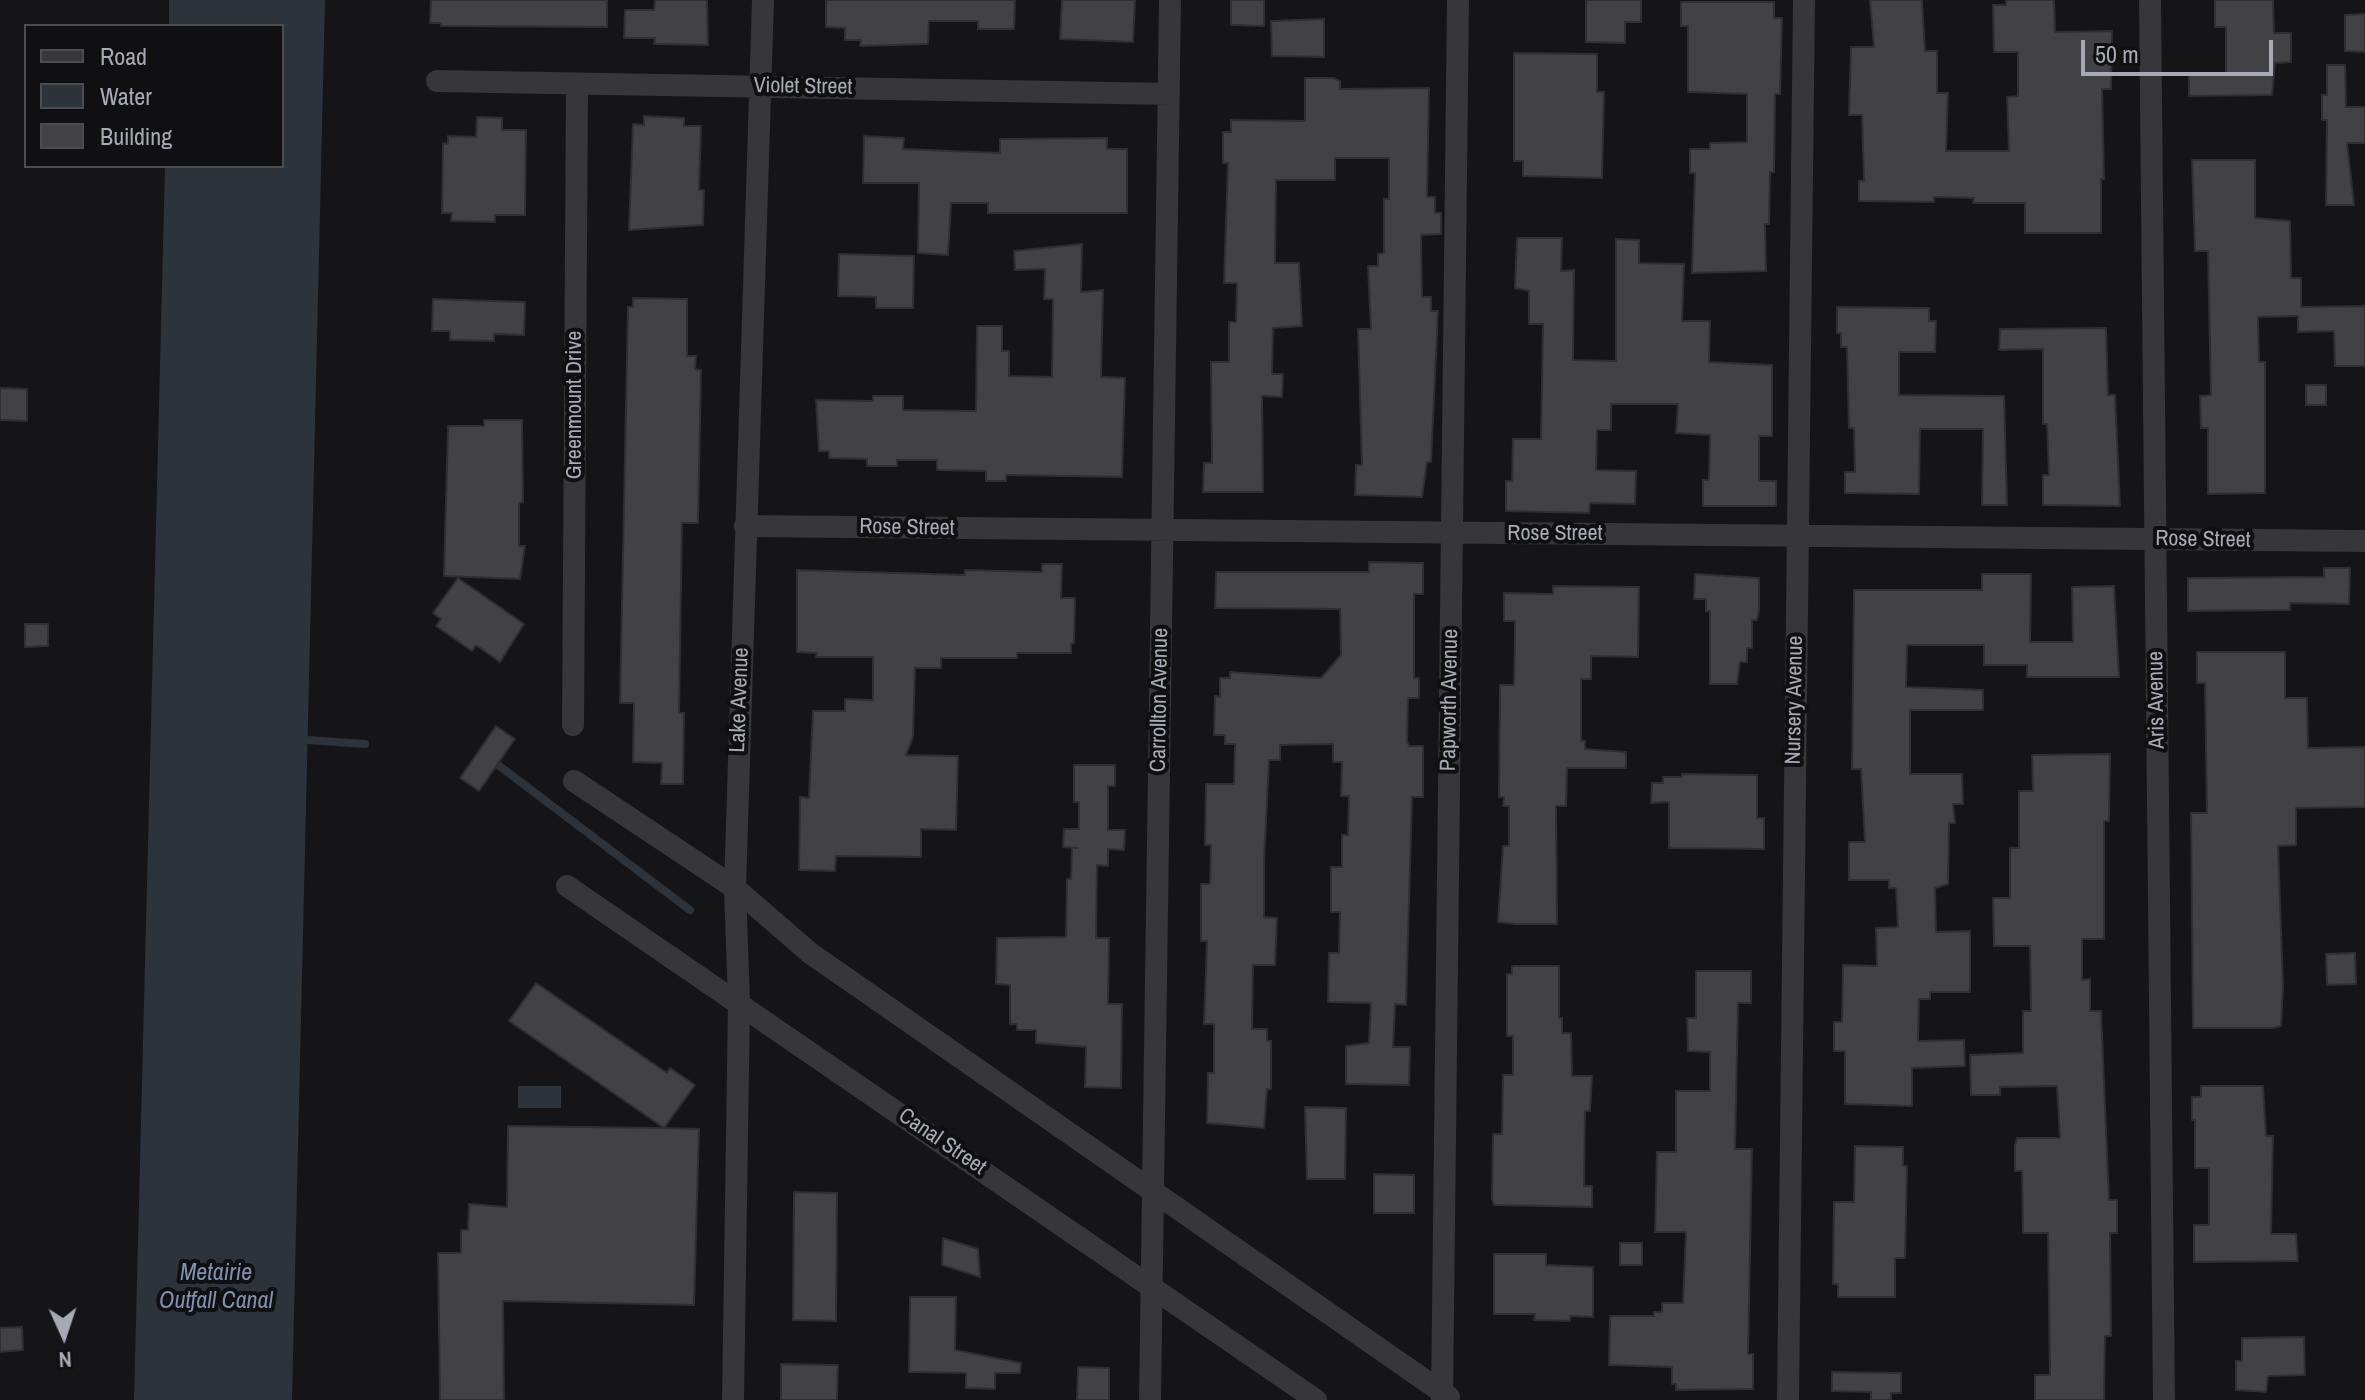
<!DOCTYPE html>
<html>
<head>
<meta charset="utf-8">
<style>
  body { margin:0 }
  #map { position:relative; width:2365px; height:1400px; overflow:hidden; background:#151416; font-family:"Archivo Narrow",sans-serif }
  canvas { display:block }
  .legend { position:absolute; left:24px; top:24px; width:260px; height:144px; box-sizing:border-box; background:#100f11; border:2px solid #4c4d53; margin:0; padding:10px 14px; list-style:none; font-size:24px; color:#a7a9b5 }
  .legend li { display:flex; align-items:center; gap:16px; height:40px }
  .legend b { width:40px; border:2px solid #4c4d53 }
  .north { position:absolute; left:24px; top:1296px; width:80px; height:80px; -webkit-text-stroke:6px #100f11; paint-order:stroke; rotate:177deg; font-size:22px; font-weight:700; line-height:32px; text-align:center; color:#a7a9b5 }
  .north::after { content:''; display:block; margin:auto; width:28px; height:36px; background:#a7a9b5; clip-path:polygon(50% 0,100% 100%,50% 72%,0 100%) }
  .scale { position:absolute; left:2081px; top:40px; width:192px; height:36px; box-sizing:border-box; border:4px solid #a7a9b5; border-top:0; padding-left:10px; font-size:24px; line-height:28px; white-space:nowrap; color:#a7a9b5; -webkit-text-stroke:6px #100f11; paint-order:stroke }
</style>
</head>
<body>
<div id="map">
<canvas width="2365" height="1400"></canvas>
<ul class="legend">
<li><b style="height:10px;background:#36363b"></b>Road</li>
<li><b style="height:22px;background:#2d333b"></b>Water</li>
<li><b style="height:22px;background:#414146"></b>Building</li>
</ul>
<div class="north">N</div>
<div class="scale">50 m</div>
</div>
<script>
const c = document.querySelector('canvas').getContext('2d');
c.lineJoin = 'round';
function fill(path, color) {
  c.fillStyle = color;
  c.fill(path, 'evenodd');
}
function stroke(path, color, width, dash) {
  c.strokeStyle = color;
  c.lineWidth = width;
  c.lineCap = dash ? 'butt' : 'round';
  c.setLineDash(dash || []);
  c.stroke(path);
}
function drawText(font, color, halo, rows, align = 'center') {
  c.font = font + ' "Archivo Narrow",sans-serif';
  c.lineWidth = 8;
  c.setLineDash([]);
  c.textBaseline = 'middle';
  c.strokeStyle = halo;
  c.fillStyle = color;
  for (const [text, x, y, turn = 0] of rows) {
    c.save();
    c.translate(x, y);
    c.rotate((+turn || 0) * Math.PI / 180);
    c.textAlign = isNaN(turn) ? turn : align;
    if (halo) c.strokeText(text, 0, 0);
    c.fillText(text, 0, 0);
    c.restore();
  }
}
fill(new Path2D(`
  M169,0H325L292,1400H134L165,166H282V26H169Z
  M518,1086H561V1108H518Z`), '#2d333b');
stroke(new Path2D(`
  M307,740L365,744
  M498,765L690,910`), '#2d333b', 8);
const building = new Path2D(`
  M431,0H607V27L441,26V23H430Z
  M655,0H707L708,45L654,44L655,38H624L625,10H654Z
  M826,0H1015L1014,29H978V21H929L928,44L860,46L861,40H845V28L826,27Z
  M1062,0H1135L1133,42L1060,39Z
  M1231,0H1264V26L1231,25Z
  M1586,0H1641V22H1625V43L1586,42Z
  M1870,0H1922L1925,51H1937V93H1948L1946,151H2009L2007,97L2018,96V52H1994L1993,5H2006V0H2054L2055,32L2112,31L2111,89H2102L2104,179H2101V233H2025V203H1973L1974,198L1934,197V202L1859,201V181H1864L1862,115H1849L1851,47H1874Z
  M2215,0H2273L2274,33H2291V62L2275,63L2272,95L2189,96V75L2226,74V27H2215Z
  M1681,2H1774V18H1782L1780,94H1775L1774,172H1770L1769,224H1765L1766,271L1692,273L1695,173H1690V149H1710V143L1747,142V94L1688,92V26H1681Z
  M2365,14V52L2345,51V15Z
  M1324,19V57L1272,56L1271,21Z
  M1514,53L1597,54V92H1604L1602,178L1523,176V161H1514Z
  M2327,65H2345L2346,107H2365V143H2347L2354,205H2326L2327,120H2322V95H2327Z
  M1305,78H1333L1340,81V89L1429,88L1427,197H1435V213H1441V234L1421,235L1422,297H1431V311H1438L1431,462H1427L1422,497L1355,495L1356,465H1362L1358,329H1371L1368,266H1378V254L1384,253V199H1389V158H1335V180H1276L1275,263H1299L1302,326L1273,328L1272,374H1283L1282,397L1262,396L1263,492H1203L1204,463H1212L1211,362H1229V322H1236L1237,283H1224L1228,163H1223V132H1231V120L1305,121Z
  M644,116L684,118V126H701L699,190H704L703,225L629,230L633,124L644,125Z
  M477,117L502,118V130H526L525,215H495V222L451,221L452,213H442L443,143L448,144V136L476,137Z
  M864,136L904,138L903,149L1000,153V139L1107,138V149H1127V213H988V203H951L948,255L918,253L919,183H863Z
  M2192,160H2255V218L2290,221L2291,278H2301V307L2365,306V366H2335L2334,331L2298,332V316L2258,317L2259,362H2265V493L2208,494V428H2201L2200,396L2211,395L2208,251H2195Z
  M1517,238H1562L1561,271L1574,270L1573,360L1616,361V239L1639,240V263L1684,264L1682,321H1710L1709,362L1772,365V436H1759V481H1776V506H1703V480H1709L1710,435L1676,433L1678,404H1611V430H1597L1596,470L1636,471L1635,504L1590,503L1589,513L1506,511V481H1512L1513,439H1541L1543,324H1529V291L1515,288Z
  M1082,244L1081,292L1103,290L1101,377L1125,378L1122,477L1006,475V481H986V471L937,470V460H897V466H867V459L829,458V451H819L816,400L873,401V396H903V410L976,411L977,326H1002V351H1009V376L1052,377L1053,299H1044L1045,269L1015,270L1014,251Z
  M839,254L914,256L913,308H876V297L838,296Z
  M633,298L687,299V356H696L695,369L701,370L698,523H682L679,713H684L683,784H661L662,763L633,762L634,703H620L628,307H633Z
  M433,299L525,302L524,335L494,334V341L450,340V331H432Z
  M1837,307L1929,308V321H1936L1935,352H1899V395L2004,396L2007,505H1982L1983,429H1920L1919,494L1845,493V472H1855L1854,428H1849L1847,351V347H1841V333H1837Z
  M2106,328L2108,395H2115L2120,506L2043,505V475H2049L2047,424H2043V349L1999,350L2000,329Z
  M2306,385H2326V405H2306Z
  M0,388L27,389V421L0,420Z
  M484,420H522L523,502L519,503V546H525L520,579L444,576L448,426H484Z
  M1369,562L1423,563V594H1414V678H1419V698H1408L1407,741L1409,746H1423V797H1412L1406,1005L1395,1004L1393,1047H1410L1409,1085L1346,1084V1046L1369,1043L1371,1003L1328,1002L1329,953H1339L1340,912H1331V867H1342V835H1348L1349,796H1341L1342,762H1333V744L1280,745V760H1269L1264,861V917L1277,918L1275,965H1253L1252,1029H1267V1041H1271V1089H1267L1264,1128L1207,1123L1208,1073H1214V1024H1204L1207,941H1201V884H1210L1211,845H1205L1206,784H1234L1235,744H1225V735H1214L1215,696L1220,697V678H1230V672L1321,678L1341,655L1340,609L1215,608L1216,572H1369Z
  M1042,564H1062L1061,598H1075L1074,643L1071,644V653H1017V658H941V668H915L913,737L906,755L958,756L956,830L921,829V857L836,856L835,871L799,870L800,797L809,798L813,711H845V699L873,700V657H816L817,653L797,652V570L965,575V570L1042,572Z
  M2324,568H2350L2349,604L2290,603V610L2188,611V578L2324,577Z
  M1695,574L1759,578V610L1757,620H1752V648H1747V662H1740L1737,684H1710V611H1706V599H1694Z
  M1982,574H2031L2030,642H2073L2072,587L2114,586L2119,677H2027V665H1984V645H1907L1906,687L1983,690V710H1910V774H1962L1963,804H1953L1955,823H1949L1948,884L1935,888L1936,932L1970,931V992H1930V999H1919L1918,1041L1964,1040L1965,1066L1912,1068V1106L1845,1104V1051H1834V1022H1842L1843,965L1877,966L1876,928L1898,927L1896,888H1889V880H1849V842H1865L1861,769H1852L1854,590H1982Z
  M458,578L524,624L500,662L476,645L472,651L436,626L441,619L433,613Z
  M1553,586L1639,587L1638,657L1591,656V679H1581V741H1585V749L1626,752V768H1567L1566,806H1556L1557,924H1515L1498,922L1503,846H1509V806H1503L1504,797H1499L1500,685H1514L1515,640V621H1504V593L1553,594Z
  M25,624H48V646L25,647Z
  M2197,652H2285V698H2307L2308,748L2365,747V807L2296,808V845L2278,846L2283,987L2281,1026L2273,1028H2193L2191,813H2207L2205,683H2197Z
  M496,726L515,739L479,791L460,778Z
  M2110,754L2109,821H2104V939H2082V980L2090,979V1011H2101L2109,1200H2117V1233H2110L2111,1336H2105L2104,1400H2035V1375H2050L2048,1233H2023L2022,1171H2015V1145L2017,1138H2060L2057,1086L2000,1087V1095H1971L1970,1055L2023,1053V1011H2031L2030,946H1994L1993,898H2010V848H2019V791H2033L2032,755Z
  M1074,765H1115V786H1108V830H1125L1124,850L1108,849V866L1097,865L1096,938H1109L1108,1004H1122L1121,1088L1085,1087L1086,1047L1036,1043V1030H1017V1024H1010V985L996,984L997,938L1066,937L1067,879H1071L1072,848H1078L1063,847L1064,829H1079V802H1074Z
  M1682,774L1757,775V818H1764V849L1669,848V802L1651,803L1652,783H1663V777H1682Z
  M2355,953L2356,984L2327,985L2326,954Z
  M1512,966H1559V1018H1562V1033H1571L1572,1076H1592L1590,1111H1585L1584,1186H1592V1207L1494,1205L1492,1199L1493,1134H1502L1503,1075H1513V1036H1507V974H1512Z
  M1696,971H1751V1003H1738L1735,1149H1752L1748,1354H1753V1389L1676,1390V1384H1672V1367L1609,1365L1610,1316H1654V1312H1662V1303H1683L1686,1232H1655L1657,1152H1676V1091H1710V1052L1688,1051L1687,1018H1696Z
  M536,983L667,1073L670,1068L695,1085L664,1128L699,1129L694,1305L503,1301L504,1400H440L438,1253H461V1230H468L469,1204L507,1207L508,1126L664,1128L509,1021Z
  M2201,1086H2263L2266,1136H2273L2271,1234H2296L2298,1261L2194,1262V1225H2209V1168H2195V1120H2192V1097H2201Z
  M1305,1107L1346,1108L1345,1179H1307Z
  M1855,1146L1903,1147V1166H1907L1905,1258H1895V1297H1838V1284H1833L1834,1202H1854Z
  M1374,1174L1414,1175V1213H1374Z
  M794,1192L837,1193L836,1321L793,1320Z
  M943,1238L978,1249L980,1277L942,1265Z
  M1620,1243H1642V1265H1620Z
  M1494,1254H1546V1265L1593,1267V1317L1570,1316V1321L1534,1320L1535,1314H1494Z
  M910,1297H956L955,1350L1021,1363L1020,1373H995V1389L966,1388V1373L909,1372Z
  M22,1327L23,1350L0,1352V1328Z
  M2304,1337L2305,1375L2268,1376L2266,1392L2236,1390V1361H2242V1338Z
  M781,1364L838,1365L837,1400H781Z
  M1078,1367L1109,1368V1400H1077Z
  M1832,1372L1901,1373V1393H1891V1400H1871V1392L1832,1391Z`);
fill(building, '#414146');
stroke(building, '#2f2e32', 2);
stroke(new Path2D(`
  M2150,0L2164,1400
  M437,81L1169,94
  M745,526L2365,541
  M573,725L577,86
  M574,781L735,888L810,953L1449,1397
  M567,886L1316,1400
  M733,1400L739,1003L735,888L763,0
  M1150,1400L1170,0
  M1442,1400L1458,0
  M1788,1400L1804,0`), '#36363b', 22);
drawText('22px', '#a7a9b5', '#100f11', [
  ["Violet Street",803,87,1],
  ["Greenmount Drive",575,405,-90],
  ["Rose Street",907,528,1],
  ["Rose Street",1555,534],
  ["Rose Street",2203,540,1],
  ["Lake Avenue",740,700,-88],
  ["Carrollton Avenue",1160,700,-89],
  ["Papworth Avenue",1450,700,-89],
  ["Nursery Avenue",1795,700,-89],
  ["Aris Avenue",2157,700,-91],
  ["Canal Street",942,1142,34]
]);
drawText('italic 24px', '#8091af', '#100f11', [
  ["Metairie",216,1274],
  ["Outfall Canal",216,1302]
]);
</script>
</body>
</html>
